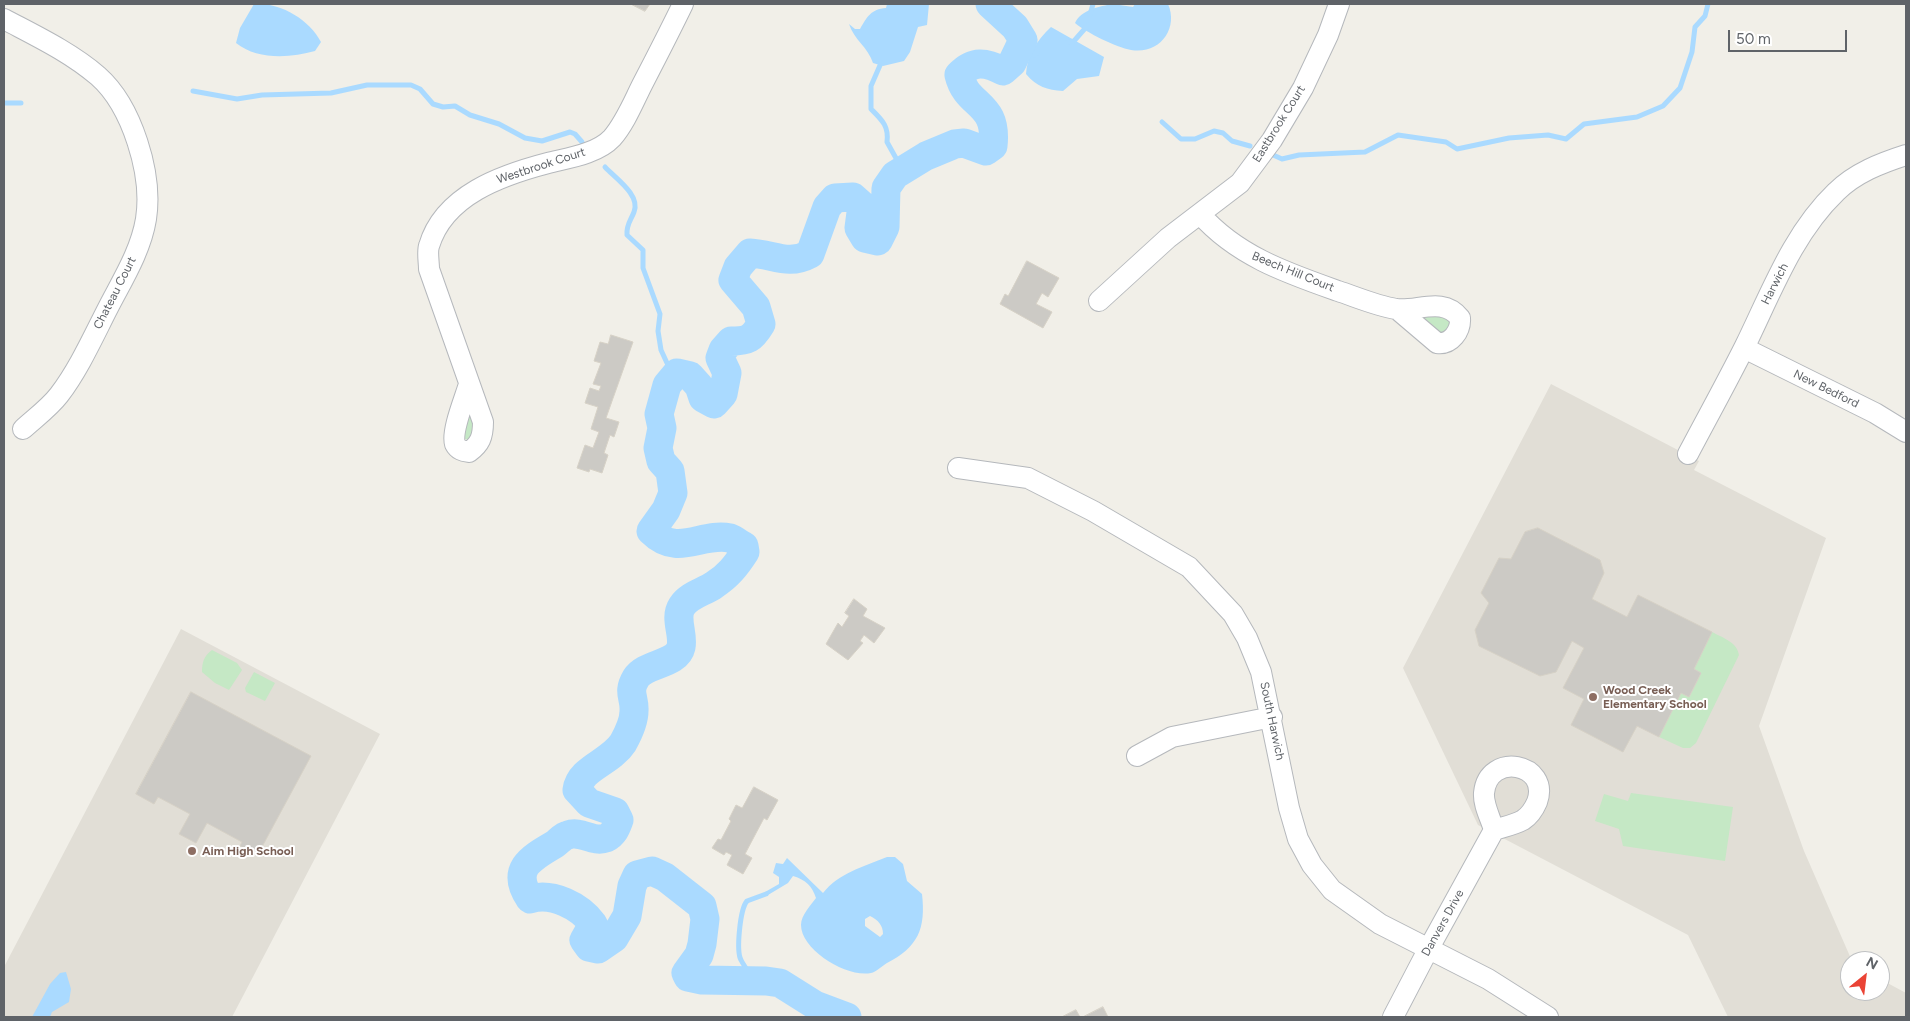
<!DOCTYPE html>
<html>
<head>
<meta charset="utf-8">
<style>
  body { margin:0 }
  #map { position:relative; width:1910px; height:1021px; overflow:hidden; background:#f1efe8; font-family:Figtree,sans-serif }
  canvas { display:block }
  .frame { position:absolute; inset:0; border:5px solid #5f6368; pointer-events:none }
  .north { position:absolute; left:1840px; top:951px; width:50px; height:50px; box-sizing:border-box; background:#fff; border:1px solid #bfc1c3; border-radius:50%; rotate:29deg; font-size:14px; font-weight:700; line-height:20px; text-align:center; color:#5f6368 }
  .north::after { content:''; display:block; margin:auto; width:18px; height:22px; background:#ea4335; clip-path:polygon(50% 0,100% 100%,50% 72%,0 100%) }
  .scale { position:absolute; left:1728px; top:30px; width:119px; height:22px; box-sizing:border-box; border:2px solid #5f6368; border-top:0; padding-left:6px; font-size:15px; line-height:18px; white-space:nowrap; color:#5f6368; -webkit-text-stroke:4px #fff; paint-order:stroke }
</style>
</head>
<body>
<div id="map">
<canvas width="1910" height="1021"></canvas>
<div class="frame"></div>
<div class="north">N</div>
<div class="scale">50 m</div>
</div>
<script>
const c = document.querySelector('canvas').getContext('2d');
c.lineJoin = 'round';
function fill(path, color) {
  c.fillStyle = color;
  c.fill(path, 'evenodd');
}
function stroke(path, color, width, dash) {
  c.strokeStyle = color;
  c.lineWidth = width;
  c.lineCap = dash ? 'butt' : 'round';
  c.setLineDash(dash || []);
  c.stroke(path);
}
function drawText(font, color, halo, rows, align = 'center') {
  c.font = font + ' Figtree,sans-serif';
  c.lineWidth = 4;
  c.setLineDash([]);
  c.textBaseline = 'middle';
  c.strokeStyle = halo;
  c.fillStyle = color;
  for (const [text, x, y, turn = 0] of rows) {
    c.save();
    c.translate(x, y);
    c.rotate((+turn || 0) * Math.PI / 180);
    c.textAlign = isNaN(turn) ? turn : align;
    if (halo) c.strokeText(text, 0, 0);
    c.fillText(text, 0, 0);
    c.restore();
  }
}
fill(new Path2D(`
  M1551,384L1699,461L1694,470L1826,538L1759,726L1804,851L1852,961H1850V991H1880V979L1906,993V1017H1728L1688,935L1478,825L1403,668Z
  M181,629L380,734L232,1017H4V967Z`), '#e1ded6');
fill(new Path2D(`
  M1417,311L1454,320L1444,338L1415,314Z
  M469,403L478,430L468,440L463,438Z
  M1712,632C1723,638 1737,642 1739,655L1696,743L1690,748H1683L1659,737L1681,693L1690,696L1701,673L1694,669Z
  M212,650L237,663L242,670L229,690L215,683L202,672C202,662 204,656 212,650Z
  M254,672L275,683L265,701L246,692L245,688Z
  M1631,793L1733,807L1725,861L1623,846L1619,829L1595,821L1604,794L1628,801Z`), '#c5e8c5');
fill(new Path2D(`
  M254,4C279,2 309,19 321,42L315,51C290,58 257,60 236,43L240,28Z
  M887,4H929L927,25L918,27L910,52L904,61L883,66L873,63C868,47 854,40 849,24L855,29H860C867,17 871,9 886,8Z
  M1113,4L1133,7L1135,4H1168C1179,29 1159,55 1131,50C1116,47 1087,33 1075,23C1081,10 1100,6 1113,4Z
  M1051,27L1104,57L1099,76L1077,79L1063,91C1047,90 1037,87 1026,74C1027,56 1037,40 1051,27Z
  M887,857H895L903,864L907,881L922,894C926,929 918,947 887,963C882,966 876,972 871,973C847,978 801,950 801,925C801,915 811,905 816,898C812,886 806,880 793,876L788,883L768,895L765,892L779,884V877L773,873L776,863L783,864L787,858L823,893C839,873 863,867 887,857ZM870,916C878,920 883,925 883,934L880,937L865,926V919Z
  M66,972L71,989L69,1002L52,1012L50,1017H32L50,984L60,973Z`), '#aadaff');
stroke(new Path2D(`
  M1090,15L1093,4
  M1068,42L1074,41L1088,25
  M1019,53L1032,56L1037,53
  M881,63L871,86V109C882,120 889,126 887,142L902,169
  M193,91L237,99L262,95L331,93L367,85H411L420,89L433,104L443,107L455,106L470,115L499,124L525,138L542,141L570,132L575,134L582,142
  M4,103H21
  M1162,122L1181,139H1195L1214,131L1223,133L1232,141L1250,146
  M1271,154L1282,159L1299,155L1365,152L1398,135L1446,142L1457,149L1509,138L1548,135L1566,139L1584,124L1637,117L1663,106L1680,88L1692,52L1695,27L1705,16L1708,4
  M605,167C615,178 641,195 634,212C631,220 626,225 627,235L643,250V268L660,314L658,331L661,350L673,376
  M754,980C750,974 744,966 741,960C736,951 740,909 747,901L766,894`), '#aadaff', 5);
stroke(new Path2D(`
  M847,1017L815,1005L780,983L766,981L702,980L688,977L686,973L699,955L702,944L705,919L702,906L665,877L652,871L637,875L632,886L627,916L614,938L598,949L589,947L584,940L593,924C580,906 552,892 530,899C510,869 531,858 555,844C559,841 563,836 568,835C581,830 593,843 606,838C614,834 616,828 619,820L615,812L589,803L577,790C580,768 610,763 623,743C628,734 634,722 634,711C635,697 627,693 636,678C645,663 677,665 681,647C684,634 674,618 682,606C689,595 704,592 714,585C728,576 736,566 745,552L744,546C740,544 735,540 730,538C701,532 678,558 651,531L666,510L673,493L670,471L661,461L658,448L662,428L659,414L667,385L677,373L690,376L699,386L703,398L714,404L723,394L727,373L720,358L723,350L731,341C748,341 752,339 761,324L756,307L733,280L738,267L750,253C773,254 788,266 810,254L827,207L835,198L853,197L862,205L859,228L865,238L878,241L885,227L886,188L895,175L926,156L955,144L964,143L986,151L993,146C998,101 967,108 959,75C973,60 986,62 1003,71L1012,63L1023,40L1015,27L990,4`), '#aadaff', 29);
const building = new Path2D(`
  M631,4H650L645,11Z
  M1027,261L1059,278L1048,297L1042,293L1036,304L1052,312L1043,328L1000,304L1005,294L1008,296Z
  M611,335L633,342L606,418L619,422L614,437L610,435L604,453L608,455L602,473L590,469L589,472L577,468L585,445L593,448L599,432L591,429L598,407L585,403L590,388L599,391L601,386L593,384L601,363L594,361L600,342L608,344Z
  M1538,528L1600,560L1604,573L1592,599L1627,617L1638,595L1712,632L1694,669L1701,673L1689,697L1681,693L1659,737L1637,726L1623,752L1571,725L1584,699L1563,688L1584,648L1572,641L1556,672L1540,676L1479,646L1475,630L1489,603L1481,593L1499,558L1511,559L1525,532Z
  M854,599L867,609L863,616L885,628L874,643L864,635L860,641L863,643L848,660L826,644L838,623L842,627L849,616L845,613Z
  M191,692L311,756L257,856L240,846L242,842L207,823L196,843L179,834L190,814L158,797L154,804L136,794Z
  M754,787L778,800L767,820L764,818L745,854L752,858L743,874L727,865L732,855L726,852L724,855L712,848L718,839L721,840L731,821L729,819L736,805L742,808Z
  M1103,1007L1108,1017H1083Z
  M1076,1010L1080,1017H1062Z`);
fill(building, '#cccac5');
stroke(building, '#d6d1c6', 1);
const minor = new Path2D(`
  M4,19C36,36 70,52 98,76C132,106 153,174 146,219C141,250 123,279 109,306C94,335 79,369 59,395C49,408 35,418 23,429
  M1200,214C1237,256 1287,273 1338,291C1356,297 1377,306 1396,309C1417,312 1443,296 1460,318C1461,331 1451,345 1437,343L1397,309
  M1099,301L1168,238L1240,183L1272,140L1303,88L1328,35L1339,4
  M1744,348L1875,413L1906,432
  M469,384C465,398 451,431 455,444C458,450 463,451 469,452C480,444 483,437 483,422L429,269C429,262 427,252 429,246C444,195 502,175 548,163C568,158 597,154 612,138C625,123 633,103 642,85C656,58 670,31 683,4
  M1688,454C1707,418 1727,382 1745,346C1771,293 1793,233 1836,192C1855,173 1881,163 1906,155
  M958,468L1028,478L1093,511L1189,567L1233,614L1247,638L1261,672L1289,808L1298,839L1312,865L1332,890L1380,924L1488,979L1548,1017
  M1137,756L1172,737L1272,717
  M1393,1017L1429,948L1494,830C1503,827 1514,825 1523,820C1529,816 1534,809 1537,802C1551,763 1488,751 1484,793C1483,805 1491,819 1494,830`);
stroke(minor, '#b5b8bc', 22);
stroke(minor, '#fff', 20);
for (const [x, y, r, color] of [
  [1593,697,5,"#8d6e63"],
  [192,851,5,"#8d6e63"]
]) {
  const dot = new Path2D();
  dot.arc(x, y, r, 0, 2 * Math.PI);
  c.fillStyle = color;
  c.fill(dot);
  stroke(dot, '#fff', 2);
}
drawText('12px', '#5f6368', '#fff', [
  ["Eastbrook Court",1279,124,-58],
  ["Westbrook Court",541,166,-18],
  ["Beech Hill Court",1293,272,22],
  ["Harwich",1775,284,-63],
  ["Chateau Court",115,293,-63],
  ["New Bedford",1826,389,26],
  ["South Harwich",1272,721,78],
  ["Danvers Drive",1443,923,-61]
]);
drawText('bold 12px', '#785e54', '#fff', [
  ["Wood Creek",1603,690],
  ["Elementary School",1603,704],
  ["Aim High School",202,851]
], 'left');
</script>
</body>
</html>
